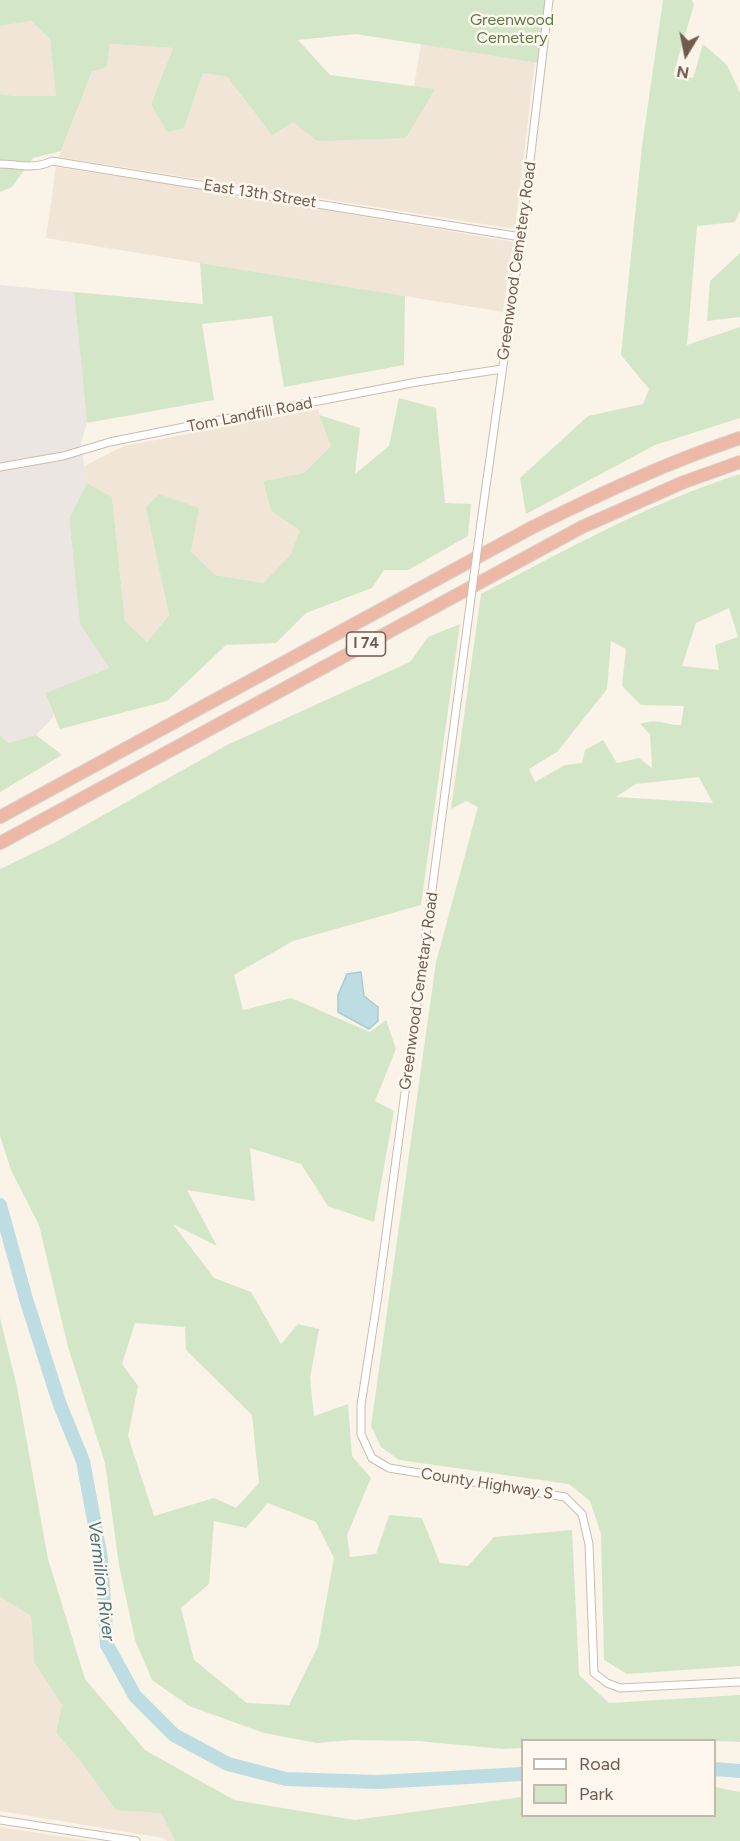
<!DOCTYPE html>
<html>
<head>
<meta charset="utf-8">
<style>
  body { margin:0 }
  #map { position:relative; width:740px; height:1841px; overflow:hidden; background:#faf3e8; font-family:Figtree,sans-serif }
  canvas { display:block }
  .legend { position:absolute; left:521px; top:1739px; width:195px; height:78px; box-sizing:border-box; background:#fdf7ee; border:2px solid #c5b9ae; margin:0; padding:8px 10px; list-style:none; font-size:18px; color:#715b4f }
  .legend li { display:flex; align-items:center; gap:12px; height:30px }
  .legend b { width:30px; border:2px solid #c5b9ae }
  .north { position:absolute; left:656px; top:24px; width:60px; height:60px; -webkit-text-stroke:4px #fdf7ee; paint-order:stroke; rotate:190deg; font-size:16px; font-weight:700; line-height:24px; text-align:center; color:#715b4f }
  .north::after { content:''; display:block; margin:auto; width:21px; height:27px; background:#715b4f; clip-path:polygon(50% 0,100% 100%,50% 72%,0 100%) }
</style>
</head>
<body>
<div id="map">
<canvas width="740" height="1841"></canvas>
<ul class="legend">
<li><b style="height:8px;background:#fff"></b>Road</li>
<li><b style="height:16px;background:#d4e6c8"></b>Park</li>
</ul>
<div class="north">N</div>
</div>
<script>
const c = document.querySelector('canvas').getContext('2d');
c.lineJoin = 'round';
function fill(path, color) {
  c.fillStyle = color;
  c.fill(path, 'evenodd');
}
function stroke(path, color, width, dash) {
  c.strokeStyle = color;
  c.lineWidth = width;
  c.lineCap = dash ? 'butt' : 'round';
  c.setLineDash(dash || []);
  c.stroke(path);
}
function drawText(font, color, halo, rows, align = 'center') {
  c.font = font + ' Figtree,sans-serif';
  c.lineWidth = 5;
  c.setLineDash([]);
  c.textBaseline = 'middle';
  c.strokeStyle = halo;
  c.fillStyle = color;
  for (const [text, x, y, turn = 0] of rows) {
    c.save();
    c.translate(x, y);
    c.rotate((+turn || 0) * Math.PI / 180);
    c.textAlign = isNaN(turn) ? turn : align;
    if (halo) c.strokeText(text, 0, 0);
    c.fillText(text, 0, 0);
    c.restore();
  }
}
fill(new Path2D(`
  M31,21L50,39L56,96H15L0,94V26Z
  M110,44L173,48L151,104L184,128L203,73L227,77L257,116L406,138L421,44L535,62L515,229L59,157L92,72L107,67Z
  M56,167L221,192L513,242L503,312L46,238Z
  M319,409V415L331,446L304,473L263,481L271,511L301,529L291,554L263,583L215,575L191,551L159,494L147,507L169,615L147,642L125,621L112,497L87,483L84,466L124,446Z
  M0,1597L31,1616L34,1662L62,1705L56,1733L83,1764L161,1813L175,1841H167L163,1838L0,1811Z
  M0,1827L90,1841H0Z`), '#f1e5d7');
fill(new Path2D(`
  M0,285L74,292L87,423L81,443L87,483L69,518L80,624L109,668L45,693L54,716L36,735L7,743L0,736Z`), '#ebe6e1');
fill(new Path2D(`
  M0,0H546L538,63L356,34L298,40L330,75L435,89L406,138L317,141L293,122L272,135L227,77L203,73L184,128L167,132L151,104L173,48L110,44L107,67L92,72L61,151L33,158L12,187L0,192V94L15,96H56L50,39L31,21L0,26Z
  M663,0H692L694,5L673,75L693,78L703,44L727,65L740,93V210L735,222L697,226L687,345L740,327V418L655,445L526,514L520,478L588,416L643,404L649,389L621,355L642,146Z
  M740,253V317L707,321L710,281Z
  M200,263L405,296L404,365L284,387L272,316L202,324L214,400L87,423L74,292L203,304Z
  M399,398L436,408L445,503L471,504L468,536L408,570H384L372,588L306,613L276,643L226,645L167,701L60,729L45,693L109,668L80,624L69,518L87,483L112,497L125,621L147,642L169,615L146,507L159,494L199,508L191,551L215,575L263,583L291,554L300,530L271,511L263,481L304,473L331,446L319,415L360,428L355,474L389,446Z
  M740,474V1666L627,1674L604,1660L601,1534L590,1501L569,1484L399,1460L381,1447L371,1426L436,962L478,807L466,801L451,809L481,594C564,551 651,502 740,474ZM729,608L738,637L715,645L719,670L682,666L696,623ZM611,641L626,649L622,686L641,705L684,706L681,725C663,725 658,717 640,724L650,734L652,768L639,758L617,763L603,740L585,750L582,763L565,765L535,782L529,769L557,752L607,689ZM699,777L713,803L616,797L636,784Z
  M460,624L421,905L293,941L234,975L243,1010L291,998L370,1032L386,1020L396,1049L375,1101L394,1111L374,1222L328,1206L301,1164L250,1148L255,1201L187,1190L217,1246L173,1224L214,1278L251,1292L281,1344L298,1324L319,1329L310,1378L314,1416L348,1404L352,1456L371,1478L347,1535L350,1557L376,1554L389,1515L422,1518L440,1563L468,1566L494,1537L572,1530L579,1675L609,1703L740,1695V1742L666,1739L522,1740V1748L503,1749L418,1741L352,1740L317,1743L264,1733L189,1706L152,1680L135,1640L119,1565L105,1463L68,1347L39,1225L11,1170L0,1136V869L54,843L227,745L410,662L428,637ZM135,1323L185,1327L186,1350L252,1415L259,1483L236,1508L214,1498L154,1516L128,1436L138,1386L122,1364ZM268,1503L316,1522L334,1558L318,1646L289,1705L247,1703L194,1660L181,1608L209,1584L214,1521L246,1528Z
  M36,735L62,755L0,792V736L8,743Z
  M0,1318L17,1387L48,1559L85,1679L145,1750L234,1800L355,1820L522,1797V1816H714L715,1787L740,1792V1841H175L161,1813L116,1810L83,1764L56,1733L62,1705L34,1662L31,1616L0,1597Z`), '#d4e6c8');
const water = new Path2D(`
  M361,972L364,996L378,1007V1021L369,1029L338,1012V995L347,974Z`);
fill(water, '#bedde2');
stroke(water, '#a6ccd2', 1.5);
stroke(new Path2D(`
  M0,1205L26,1299L60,1405L83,1461L101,1558L107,1645L135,1696L174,1735L228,1764L286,1779L377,1782L522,1774
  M714,1769L740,1771`), '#bedde2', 14);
const minor = new Path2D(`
  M0,164C18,164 34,170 52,161L521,237
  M0,467L63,456L110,442L209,422L417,382L502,369
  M481,522L521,237L549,0
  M469,613L377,1302L361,1405V1434L372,1458L389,1468L565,1497L582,1514L589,1544L594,1673L607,1683L620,1688L740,1682
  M0,1820L136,1841`);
const motorway = new Path2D(`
  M0,817L531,528C600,494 668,462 740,438
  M0,843L582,527L684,482L740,462`);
stroke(minor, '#cbbbaf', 9);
stroke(motorway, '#d7d1ce', 14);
stroke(minor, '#fff', 7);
stroke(motorway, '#edb8a6', 12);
const minorBridge = new Path2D(`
  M469,613L481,522`);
stroke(minorBridge, '#cbbbaf', 9, []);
stroke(minorBridge, '#fff', 7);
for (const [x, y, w] of [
  [366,644,39]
]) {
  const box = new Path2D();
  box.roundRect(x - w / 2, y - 12, w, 24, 4.5);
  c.fillStyle = '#fdf7ee';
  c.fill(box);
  stroke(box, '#715b4f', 1.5);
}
drawText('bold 15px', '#715b4f', null, [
  ["I 74",366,644]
]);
drawText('16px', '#597b4b', '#fdf7ee', [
  ["Greenwood",512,20],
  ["Cemetery",512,38]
]);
drawText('16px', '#715b4f', '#fdf7ee', [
  ["East 13th Street",260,194,9],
  ["Greenwood Cemetery Road",517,261,-82],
  ["Tom Landfill Road",250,415,-11],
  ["Greenwood Cemetary Road",419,991,-82],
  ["County Highway S",487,1484,9]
]);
drawText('italic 18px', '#47737b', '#fdf7ee', [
  ["Vermilion River",101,1581,83]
]);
</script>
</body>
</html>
